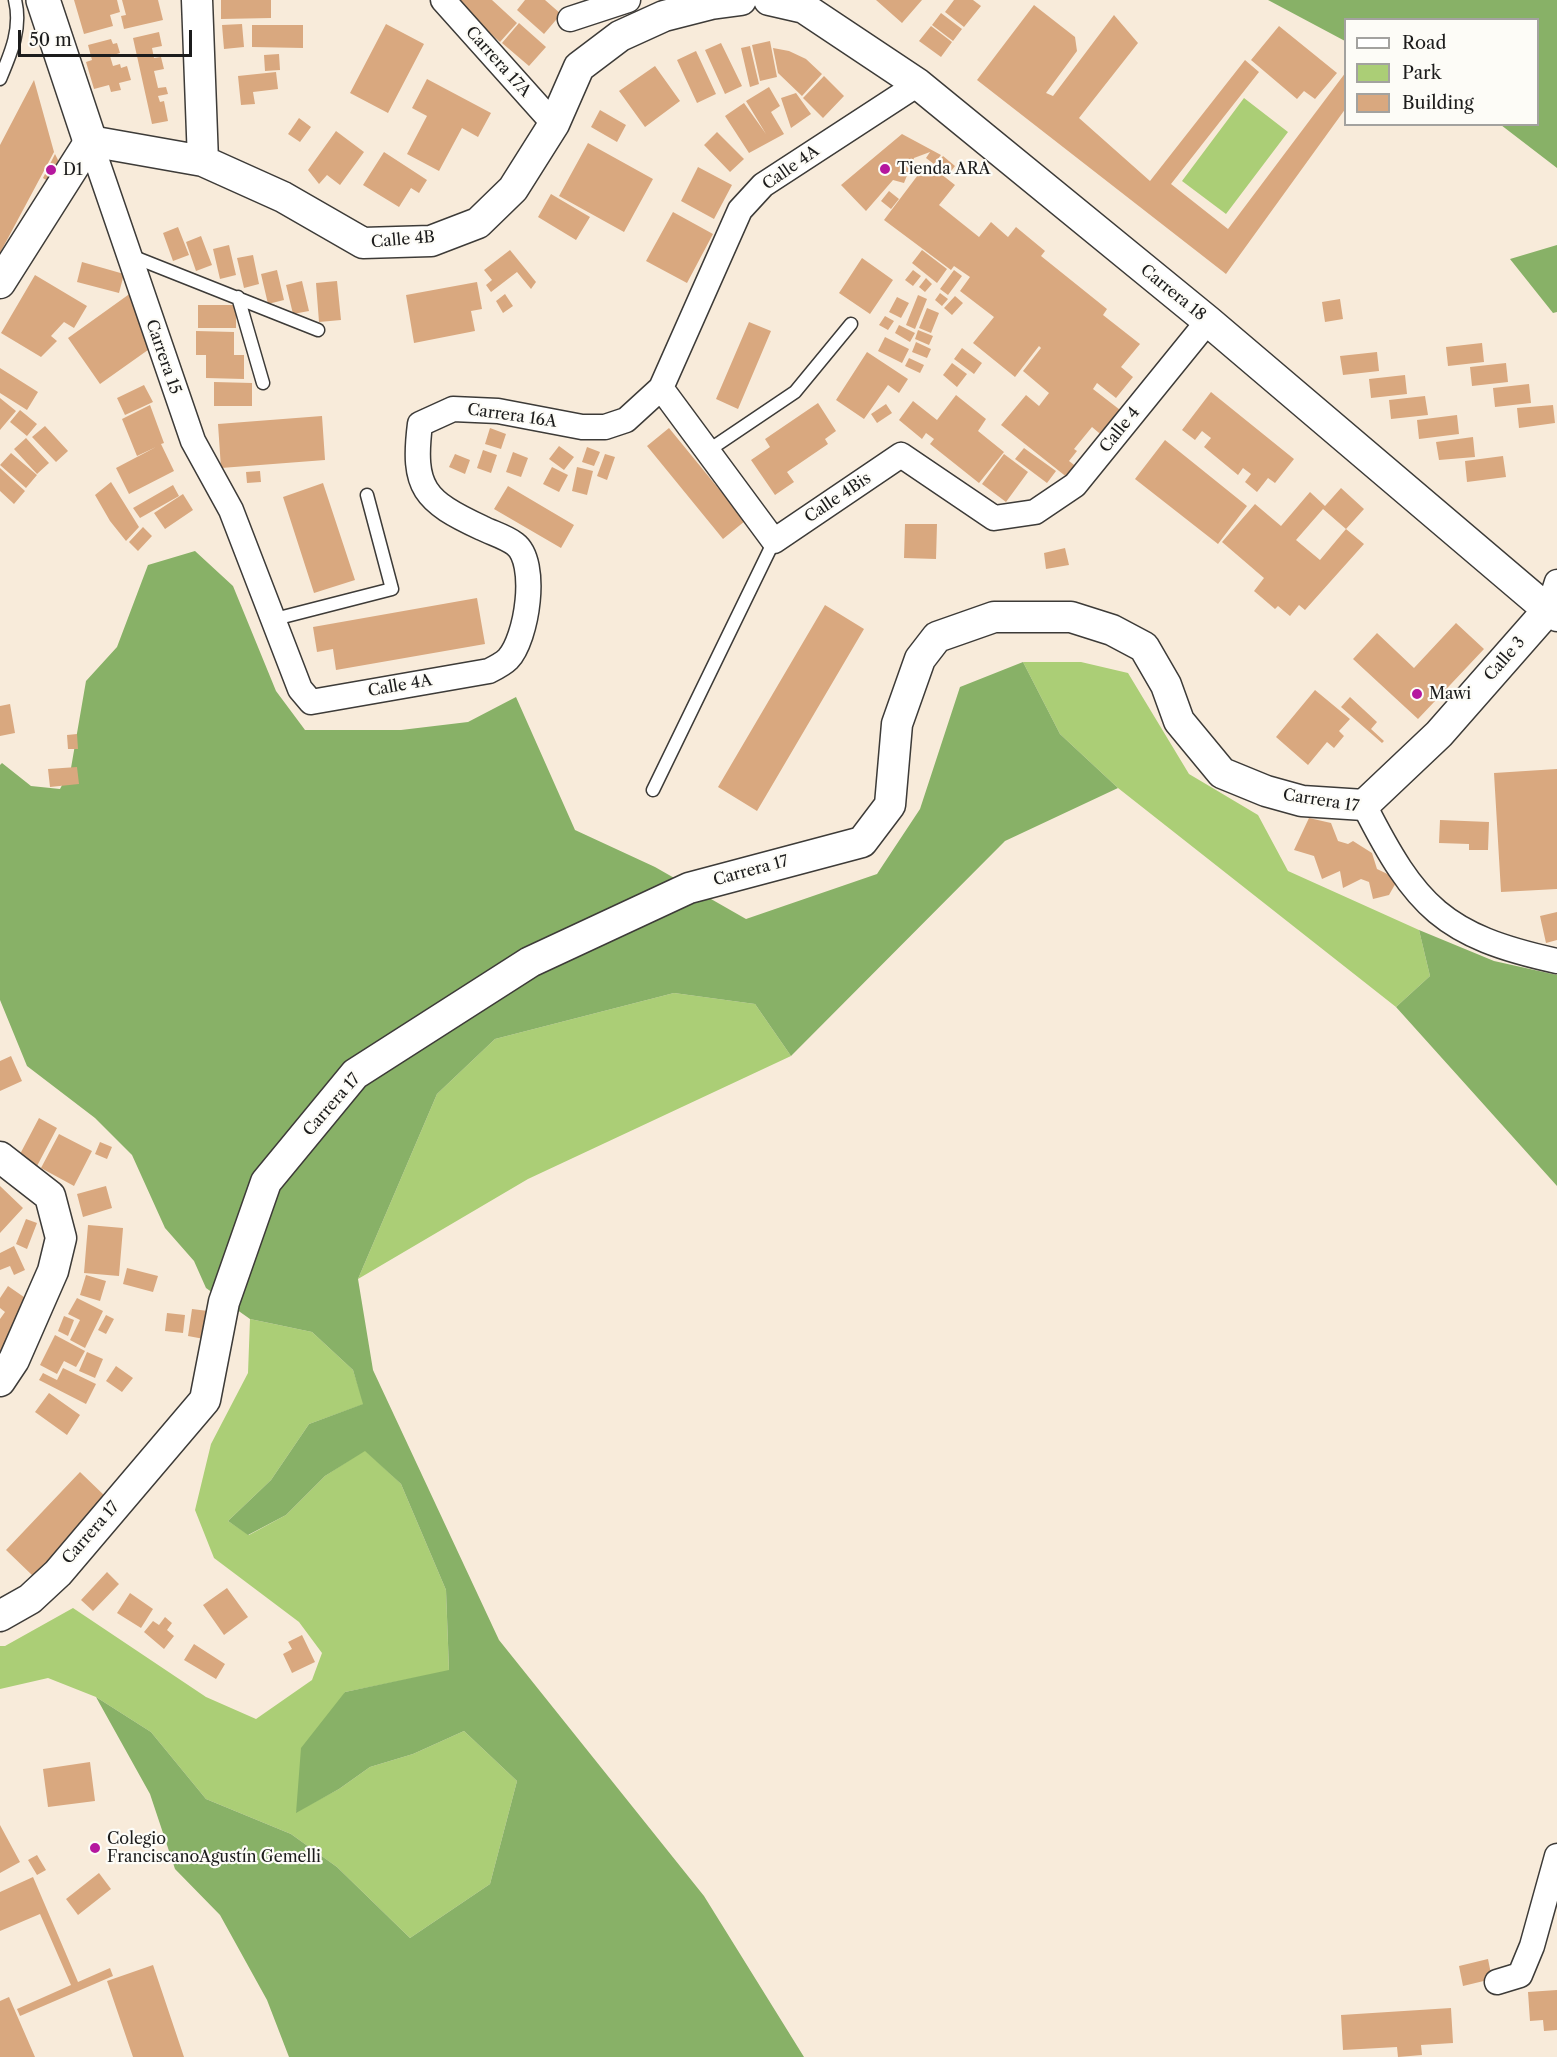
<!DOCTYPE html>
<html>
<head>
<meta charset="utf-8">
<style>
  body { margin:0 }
  #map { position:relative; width:1557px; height:2057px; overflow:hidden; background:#f8ebda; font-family:"Libre Caslon Text",serif }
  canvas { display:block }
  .legend { position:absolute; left:1344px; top:18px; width:195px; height:108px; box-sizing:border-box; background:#fdfcf7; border:2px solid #a3a29f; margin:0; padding:8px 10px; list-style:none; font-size:18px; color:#1c1c1c }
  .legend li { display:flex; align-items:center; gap:12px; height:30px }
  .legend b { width:30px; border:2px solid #a3a29f }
  .scale { position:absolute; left:18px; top:30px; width:174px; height:27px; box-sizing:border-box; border:3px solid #1c1c1c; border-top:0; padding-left:8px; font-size:18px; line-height:21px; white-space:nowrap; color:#1c1c1c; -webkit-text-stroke:4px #fdfcf7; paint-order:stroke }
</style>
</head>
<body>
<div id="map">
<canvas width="1557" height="2057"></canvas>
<ul class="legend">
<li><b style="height:8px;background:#fff"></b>Road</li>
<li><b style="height:16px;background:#abce76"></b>Park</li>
<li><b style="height:16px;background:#d9a87f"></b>Building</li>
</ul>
<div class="scale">50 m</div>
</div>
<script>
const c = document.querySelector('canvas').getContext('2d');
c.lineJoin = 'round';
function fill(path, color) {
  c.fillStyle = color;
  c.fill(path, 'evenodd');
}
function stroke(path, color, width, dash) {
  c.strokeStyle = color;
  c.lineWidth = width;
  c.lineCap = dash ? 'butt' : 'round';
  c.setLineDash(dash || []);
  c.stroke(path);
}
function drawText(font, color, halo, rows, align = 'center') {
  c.font = font + ' "Libre Caslon Text",serif';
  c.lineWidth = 4.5;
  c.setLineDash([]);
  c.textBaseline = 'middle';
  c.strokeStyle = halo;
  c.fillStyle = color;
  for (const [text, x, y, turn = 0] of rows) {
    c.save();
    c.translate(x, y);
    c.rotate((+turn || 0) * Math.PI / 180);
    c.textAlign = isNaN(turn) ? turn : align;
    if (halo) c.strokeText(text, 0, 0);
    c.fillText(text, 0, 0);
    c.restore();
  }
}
fill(new Path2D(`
  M1244,98L1288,132L1226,214L1182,181Z
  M1023,662H1081L1128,673L1189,774L1258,815L1288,871L1419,930L1430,976L1396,1007L1118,788L1060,734Z
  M674,993L755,1004L791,1056L528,1179L358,1279L437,1094L495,1039Z
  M250,1319L312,1332L353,1370L364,1404L309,1424L271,1480L228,1521L249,1535L286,1515L325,1476L365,1450L401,1484L446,1590L449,1671L345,1692L296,1812L339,1789L370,1767L413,1754L464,1731L517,1781L490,1884L410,1938L337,1867L291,1834L206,1799L151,1732L96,1697L48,1678L0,1689V1646H5L73,1608L206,1697L256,1719L312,1680L322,1653L299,1622L214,1558L195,1510L211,1444L248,1373Z`), '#abce76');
fill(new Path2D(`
  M1268,0H1557V168L1501,125L1538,124V20H1346L1345,41Z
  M1557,245V312L1553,313L1510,259Z
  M195,551L233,586L276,691L305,730H401L468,722L516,697L575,830L655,867L746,919L877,874L920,809L960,687L1023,662L1060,734L1118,788L1005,841L791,1056L755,1004L674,993L495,1039L437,1094L358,1279L373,1370L499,1640L704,1896L804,2057H289L267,2000L220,1915L175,1869L150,1794L96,1697L151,1732L206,1799L291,1834L337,1867L410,1938L490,1884L517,1781L464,1731L413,1754L370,1767L339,1789L296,1813L301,1748L345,1692L449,1670L446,1590L401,1484L365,1451L325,1476L286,1515L248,1535L228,1521L271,1480L309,1424L363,1404L353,1370L312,1332L250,1319L206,1288L194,1261L165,1228L132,1155L95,1118L27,1066L0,1000V765L2,763L31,786L60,789L71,768L86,681L117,647L148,565Z
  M1419,930L1494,961L1557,975V1186L1396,1007L1430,976Z`), '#88b167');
fill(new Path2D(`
  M74,0H117L120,12L110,15L113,26L84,34Z
  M122,0H158L163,20L124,29L121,16L126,15Z
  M221,0H271V18L221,19Z
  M458,0H492L517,23L500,42L456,2Z
  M525,0H545L561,14L544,34L517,10Z
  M876,0H922L902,23Z
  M954,0H973L981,6L964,27L945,12Z
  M1034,5L1075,37L1077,51L1046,93L1053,96L1114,15L1138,43L1079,118L1150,181L1245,60L1259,72L1171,184L1228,229L1346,72V108L1226,274L977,80Z
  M941,13L962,29L953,41L932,25Z
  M519,23L546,47L529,66L502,43Z
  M242,24L244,47L224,49L222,25Z
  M386,24L424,44L388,113L350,93Z
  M252,25H303V48L252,47Z
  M931,26L952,42L941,57L919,41Z
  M1279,26L1337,73L1315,99L1304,91L1297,99L1251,60Z
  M159,32L162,46L152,48L154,58L161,57L164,69L154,71L158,88L166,87L168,94L158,96L160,102L164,101L168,121L152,124L133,38Z
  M111,39L113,44L117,43L120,53L110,56L113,66L120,64L121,68L127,66L131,80L119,83L121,90L111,92L109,85L94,89L86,62L92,60L88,45Z
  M770,41L777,77L760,81L752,45Z
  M721,43L742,86L725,94L705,50Z
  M750,46L759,84L750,87L741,48Z
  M773,48L789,51L806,59L822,74L802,96L778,73Z
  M696,51L716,94L697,103L677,60Z
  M279,54L280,70L265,71L264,55Z
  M655,66L680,101L645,127L619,91Z
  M276,72L278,89L253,92L255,104L241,105L238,76Z
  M824,76L844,96L823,118L803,98Z
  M427,79L491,113L478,137L462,128L439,171L407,154L427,116L412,108Z
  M34,80L54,152L0,253V145Z
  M769,87L780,106L771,112L784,134L749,153L725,116L744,103L766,134L746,101Z
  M796,93L811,114L791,128L781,98Z
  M600,110L626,125L617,142L591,127Z
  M299,118L311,127L300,142L288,134Z
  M336,131L364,152L340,185L327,175L319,184L308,170Z
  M717,132L744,159L730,172L704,145Z
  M902,134L941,155L934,164L926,158L930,152L914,158L904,183L893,180L866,211L841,185Z
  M588,143L653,179L624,232L559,196Z
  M384,152L427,180L419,193L411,188L399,207L363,185Z
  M55,154L59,162L48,181L43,178Z
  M943,156L955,166L948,175L936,165Z
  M927,163L955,185L939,205L979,237L991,222L1008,237L1016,227L1045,251L1041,256L1107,309L1103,315L1140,344L1121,367L1133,377L1116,398L1097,383L1093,389L1124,413L1105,438L1092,427L1074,449L1077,451L1069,461L1082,471L1073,482L1001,425L1026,395L1039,406L1049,393L1023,371L1041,348L1039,346L1015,377L973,343L994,317L960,291L970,277L954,266L951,270L884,220Z
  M698,167L732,185L714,219L681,201Z
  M889,191L899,199L891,209L881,201Z
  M551,194L590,217L576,240L538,217Z
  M673,212L713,234L687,283L646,261Z
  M178,227L189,255L173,261L163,233Z
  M201,236L212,265L196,271L186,242Z
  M229,245L236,275L220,279L213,249Z
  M510,250L536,282L531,289L517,272L491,292L486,285L492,280L484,270Z
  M922,250L947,269L937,283L912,263Z
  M253,255L259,284L244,288L237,258Z
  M862,258L893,280L870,314L839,293Z
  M82,262L124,274L119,293L77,282Z
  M277,270L284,300L268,304L261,274Z
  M913,270L921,276L913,286L905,280Z
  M954,270L962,276L948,295L940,289Z
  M35,275L87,306L74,328L64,322L51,336L57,341L41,357L1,333Z
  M926,278L932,284L925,292L919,287Z
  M302,281L309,311L293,314L286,285Z
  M337,281L341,320L319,322L316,283Z
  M477,282L482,309L471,311L475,331L414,343L406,295Z
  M135,290L155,345L100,384L68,338Z
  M940,293L948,299L942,306L935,300Z
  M505,294L513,306L503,313L496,301Z
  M918,295L927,299L915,329L906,325Z
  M955,296L963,303L952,315L944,308Z
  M897,297L909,303L901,318L889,312Z
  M1340,299L1343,319L1325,322L1322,302Z
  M198,305H236V328H198Z
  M927,308L939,313L931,333L919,328Z
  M885,316L894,321L888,330L879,325Z
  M749,322L771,331L738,409L716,399Z
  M899,325L915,333L910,342L895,333Z
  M918,330L933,336L929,345L915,339Z
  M196,331L234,332V355H244V379L206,378V355H196Z
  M885,337L909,349L902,363L878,351Z
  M916,342L931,349L927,358L912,352Z
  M1482,343L1484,362L1448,366L1446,347Z
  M962,348L982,363L974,374L954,359Z
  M867,352L908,379L899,393L888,385L864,419L836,400Z
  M1377,352L1379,371L1343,375L1340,356Z
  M909,358L924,365L920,373L905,366Z
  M952,363L967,374L957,387L943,375Z
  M1506,363L1508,382L1472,386L1470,367Z
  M0,368L38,392L27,410L0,393Z
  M1405,375L1407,394L1371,398L1369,379Z
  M214,382L252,383V406H214Z
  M1529,384L1531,403L1495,407L1493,388Z
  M144,385L153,402L125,415L117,398Z
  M1211,392L1294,459L1275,483L1268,478L1257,492L1245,482L1251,474L1243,468L1238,475L1204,447L1211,438L1202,431L1195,440L1182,430Z
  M956,395L986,419L978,431L1004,452L979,483L930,444L934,439L926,433L922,439L899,420L913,401L937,420Z
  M1425,396L1428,415L1391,419L1389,400Z
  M0,398L16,411L0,430Z
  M818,403L836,431L825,439L828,444L787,472L794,482L775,495L751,460L770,447L765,439Z
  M886,404L892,413L877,423L871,414Z
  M150,405L164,443L161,444L174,471L129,494L116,468L156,447L137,456L122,419Z
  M1553,405L1555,423L1519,428L1517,408Z
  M20,410L37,424L27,436L10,422Z
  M1457,415L1459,434L1419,439L1417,420Z
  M322,416L325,460L221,468L218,424Z
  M45,426L68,451L56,462L32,437Z
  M490,428L506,434L501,449L485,444Z
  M669,428L745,521L723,539L647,446Z
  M1473,437L1475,457L1439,460L1436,442Z
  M26,438L49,463L37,474L14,449Z
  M1165,440L1247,506L1218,544L1135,479Z
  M559,446L574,457L564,470L549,459Z
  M587,447L600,452L594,466L582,462Z
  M1024,448L1056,471L1047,483L1015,459Z
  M483,450L497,455L491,473L477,468Z
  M513,452L528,458L521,477L506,472Z
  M11,453L37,475L26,488L0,465Z
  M455,454L470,460L465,474L449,467Z
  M605,454L615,457L607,480L597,476Z
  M1004,454L1028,472L1006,502L982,484Z
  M1503,456L1506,477L1467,482L1465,461Z
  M552,467L568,475L559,492L543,484Z
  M577,467L593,471L587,495L572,491Z
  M0,468L25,491L14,504L0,491Z
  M260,471L261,482L247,483L246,472Z
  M111,482L139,527L126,541L110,521L95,495Z
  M323,483L355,580L314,593L283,497Z
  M173,485L179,496L140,518L133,508Z
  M508,486L574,525L561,548L494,509Z
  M1341,488L1364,509L1346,529L1323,509L1296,540L1320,560L1346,529L1364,544L1305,610L1299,605L1290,616L1278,606L1275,609L1254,591L1264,578L1222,542L1255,504L1281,526L1310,492L1325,506Z
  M183,494L193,510L165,529L154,513Z
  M905,524H937L936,559L904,558Z
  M143,527L152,536L138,551L129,542Z
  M1065,548L1069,565L1046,569L1044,553Z
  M477,598L485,644L336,670L333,649L317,652L313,627Z
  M825,605L864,629L757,811L718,787Z
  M1456,623L1484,649L1418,719L1353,659L1377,633L1414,668Z
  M1315,690L1350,719L1339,731L1344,736L1334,748L1327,742L1308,765L1276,737Z
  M1350,697L1377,722L1371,729L1384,741L1382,743L1341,707Z
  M10,704L15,733L0,736V706Z
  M77,734L78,749H68L67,735Z
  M77,767L79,784L50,787L48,769Z
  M1557,769V889L1501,892L1494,773Z
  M1309,818L1331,823L1338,841L1348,844L1353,841L1372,853L1377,869L1398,879L1389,895L1373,899L1369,882L1361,879L1343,888L1340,871L1322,879L1314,856L1294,850Z
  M1440,820L1489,822L1488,850H1469V844L1439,843Z
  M1557,912V940L1546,943L1540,916Z
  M11,1056L22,1081L0,1091V1061Z
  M39,1118L57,1128L37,1166L19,1156Z
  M59,1134L92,1151L74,1186L41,1168Z
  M100,1142L112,1147L107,1159L95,1154Z
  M0,1186L23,1208L0,1233Z
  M106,1186L112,1208L83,1217L77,1194Z
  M26,1219L37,1223L27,1249L16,1244Z
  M88,1225L123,1228L119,1276L84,1273Z
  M14,1246L25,1270L14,1275L10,1266L0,1270V1253Z
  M127,1268L158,1276L153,1292L123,1284Z
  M86,1275L106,1281L100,1301L80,1295Z
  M8,1286L34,1304L0,1367V1319L5,1312L0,1308V1298Z
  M77,1298L103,1311L85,1348L70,1340L80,1320L68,1314Z
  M192,1309L208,1311L204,1339L188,1336Z
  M167,1313L185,1315L183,1333L165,1331Z
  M106,1315L114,1319L106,1334L98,1330Z
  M64,1316L74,1320L68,1336L58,1331Z
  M55,1335L85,1351L76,1367L64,1361L57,1374L40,1365Z
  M87,1352L103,1359L95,1378L79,1371Z
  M116,1366L133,1378L122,1392L106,1381Z
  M63,1368L96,1384L86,1404L39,1380L43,1373L57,1380Z
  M49,1393L80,1415L67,1435L35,1412Z
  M80,1472L107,1498L33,1576L6,1550Z
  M107,1572L119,1584L93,1611L81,1600Z
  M227,1588L248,1617L224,1635L203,1605Z
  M130,1593L153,1609L141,1628L117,1613Z
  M165,1617L172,1623L167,1630L174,1636L164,1649L144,1632L153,1621L159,1625Z
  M302,1635L315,1662L292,1673L283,1654L292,1649L288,1642Z
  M194,1644L225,1664L216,1679L184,1660Z
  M90,1762L95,1801L48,1807L43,1769Z
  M0,1825L20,1862L0,1873Z
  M37,1855L46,1870L37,1875L28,1860Z
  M99,1873L111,1889L78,1915L66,1899Z
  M33,1877L78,1982L110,1968L113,1976L20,2016L17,2009L71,1985L40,1914L0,1931V1892Z
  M1488,1959L1492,1979L1463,1986L1459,1966Z
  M153,1965L184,2057H133L107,1981Z
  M1557,1990V2030L1544,2031L1543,2020L1530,2021L1528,1992Z
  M9,1997L35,2057H0V2001Z
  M1451,2008L1453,2043L1421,2045L1422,2055L1398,2057L1397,2047L1343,2050L1341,2015Z`), '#d9a87f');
const service = new Path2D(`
  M0,79C11,53 22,28 15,0
  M129,255L318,330
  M238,297L263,383
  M709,450L795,392L851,324
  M275,619L392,589L367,495
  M653,790L774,541`);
const minor = new Path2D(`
  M443,0L554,124
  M570,19L628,0
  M90,141L193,441L231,510L300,689L311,702L489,671C495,668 503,664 508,659C527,639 539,562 515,544C506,537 492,533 482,528C424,501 412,488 420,424L453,409L498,411L582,427H605L626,420L661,388L740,210L763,185L918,84
  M661,388L774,541L901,455L994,518L1035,512L1075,485L1208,321
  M1557,582L1548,610L1557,619
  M1364,805C1416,907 1443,936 1557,961
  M1497,1982L1520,1975L1532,1946L1557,1856`);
const tertiary = new Path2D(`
  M197,0L203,161
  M0,283L90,141L203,161L283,197L363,243L431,241L478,223L513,189L554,124L579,67L620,36L664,16L711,4L741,0
  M0,1157L50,1196L61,1238L53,1271L14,1360L0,1381
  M0,1616L30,1599L58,1573L205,1400L224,1302L266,1182L355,1074L530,962L689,888L862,842L890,805L897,724L920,659L937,637L994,617H1071L1112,630L1144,647L1166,685L1179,721L1222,773L1266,791L1302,801L1364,805L1439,734L1548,610L1208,321L918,84L804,8L769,0`);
const secondary = new Path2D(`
  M43,0L90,141`);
stroke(service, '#3d3b38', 15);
stroke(minor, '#3d3b38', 27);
stroke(tertiary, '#3d3b38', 33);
stroke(secondary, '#3d3b38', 36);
stroke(service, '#fff', 12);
stroke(minor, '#fff', 24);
stroke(tertiary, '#fff', 30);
stroke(secondary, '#fff', 33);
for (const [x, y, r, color] of [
  [885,169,6,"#b5179e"],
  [51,170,6,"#b5179e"],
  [1417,694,6,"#b5179e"],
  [95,1848,6,"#b5179e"]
]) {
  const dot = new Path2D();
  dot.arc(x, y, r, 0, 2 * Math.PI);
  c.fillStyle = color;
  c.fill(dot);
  stroke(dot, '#fdfcf7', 2);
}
drawText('16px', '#1c1c1c', '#fdfcf7', [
  ["Carrera 17A",498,62,48],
  ["Calle 4A",791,168,-35],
  ["Calle 4B",403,240,-5],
  ["Carrera 18",1173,293,39],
  ["Carrera 15",163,357,71],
  ["Carrera 16A",512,416,8],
  ["Calle 4",1120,430,-51],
  ["Calle 4Bis",838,498,-34],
  ["Calle 3",1505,659,-49],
  ["Calle 4A",400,686,-10],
  ["Carrera 17",1321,801,9],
  ["Carrera 17",751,871,-15],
  ["Carrera 17",332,1105,-49],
  ["Carrera 17",91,1533,-49]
]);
drawText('16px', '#1c1c1c', '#fdfcf7', [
  ["Tienda ARA",897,169],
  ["D1",63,170],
  ["Mawi",1429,694],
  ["Colegio",107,1839],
  ["FranciscanoAgustín Gemelli",107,1857]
], 'left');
</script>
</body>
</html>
